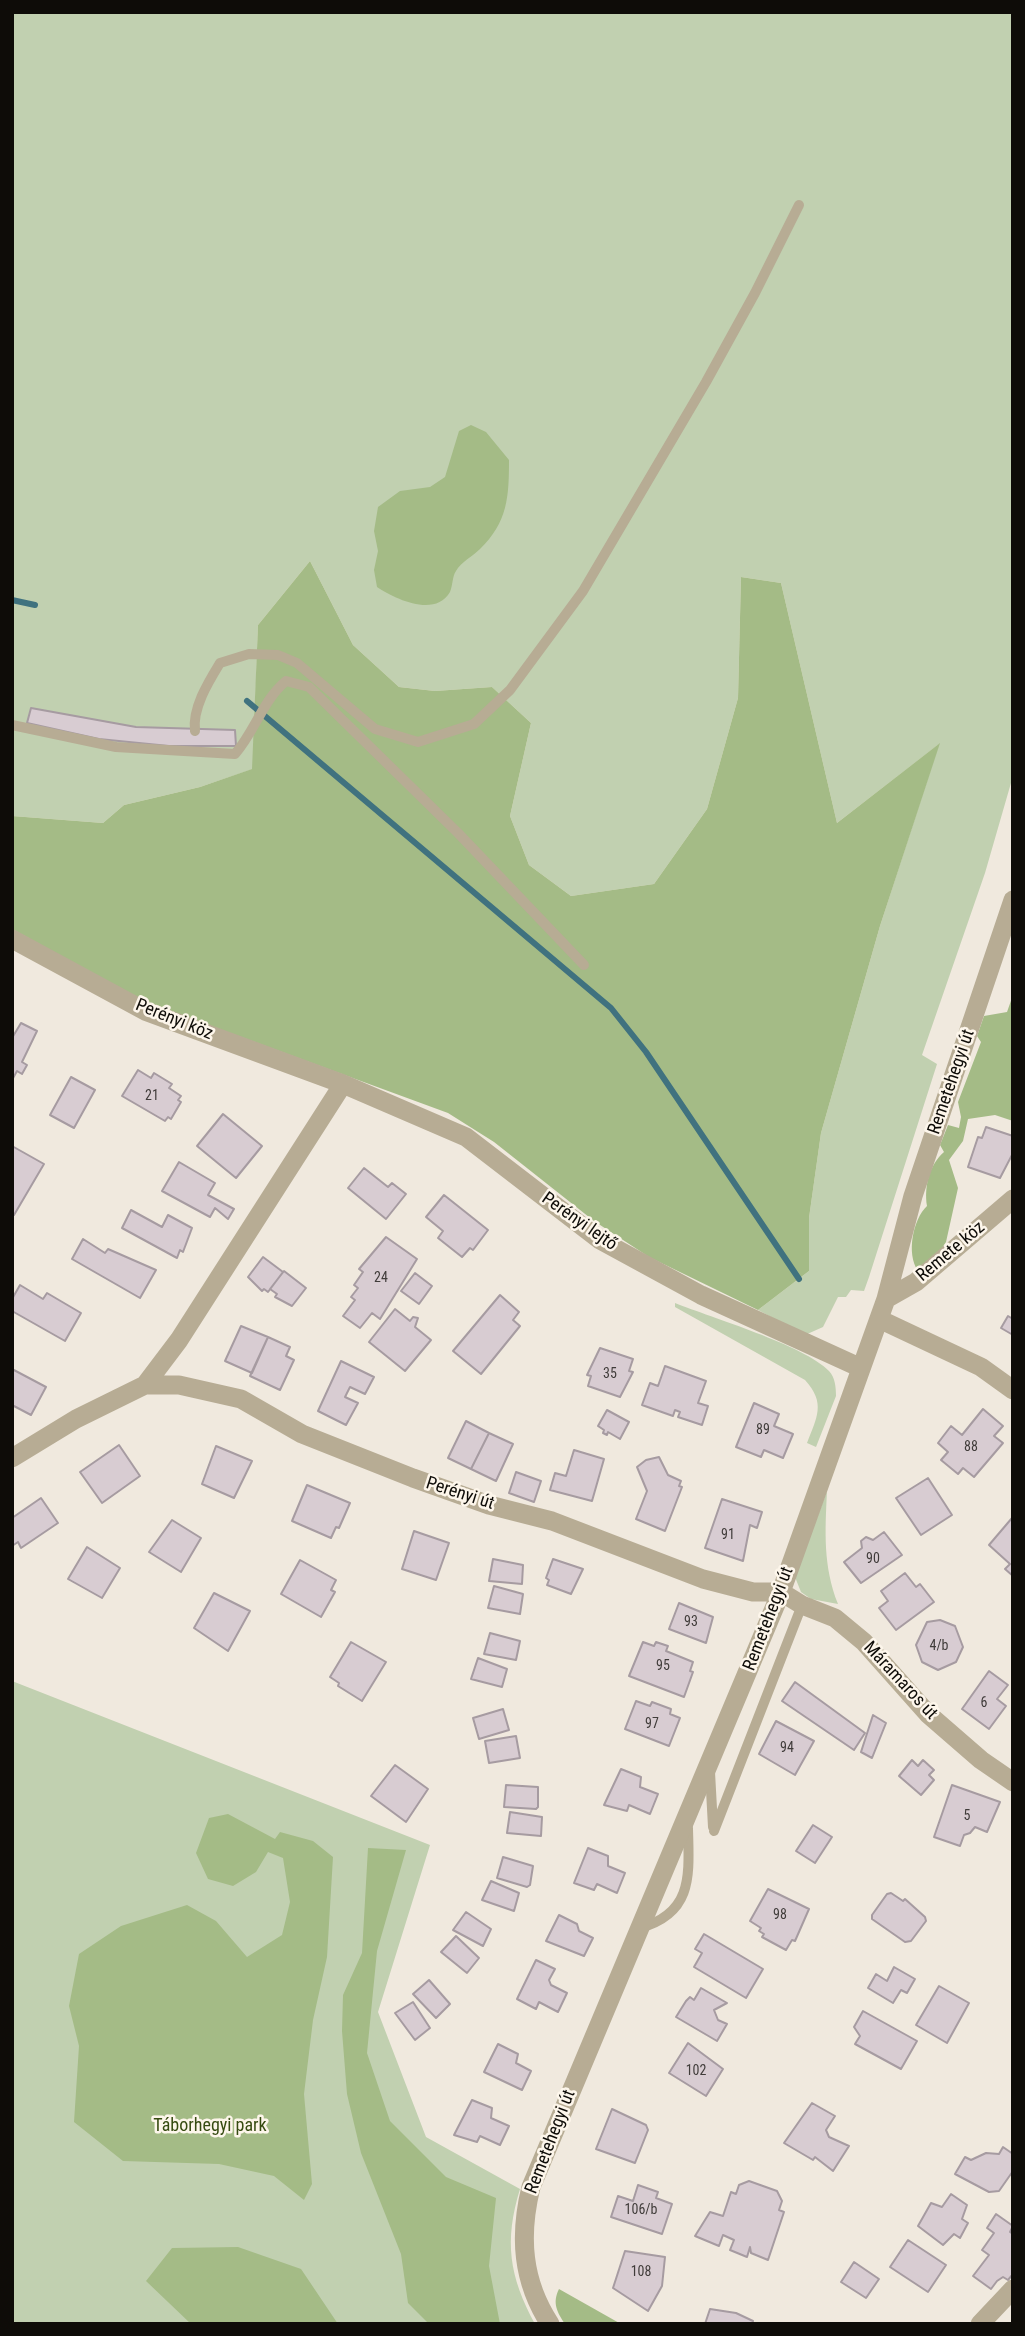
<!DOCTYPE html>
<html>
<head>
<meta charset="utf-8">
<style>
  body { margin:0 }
  #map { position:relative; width:1025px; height:2336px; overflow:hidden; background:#f0e9de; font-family:"Roboto Condensed",sans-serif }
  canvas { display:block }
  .frame { position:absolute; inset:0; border:14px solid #0e0c08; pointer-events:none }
</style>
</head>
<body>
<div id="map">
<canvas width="1025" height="2336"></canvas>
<div class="frame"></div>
</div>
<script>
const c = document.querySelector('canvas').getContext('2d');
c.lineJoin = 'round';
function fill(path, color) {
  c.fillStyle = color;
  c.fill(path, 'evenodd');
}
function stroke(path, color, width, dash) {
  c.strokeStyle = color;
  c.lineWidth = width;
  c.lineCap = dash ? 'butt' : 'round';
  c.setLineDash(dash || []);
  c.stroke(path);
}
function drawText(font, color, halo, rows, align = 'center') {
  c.font = font + ' "Roboto Condensed",sans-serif';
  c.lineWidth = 5;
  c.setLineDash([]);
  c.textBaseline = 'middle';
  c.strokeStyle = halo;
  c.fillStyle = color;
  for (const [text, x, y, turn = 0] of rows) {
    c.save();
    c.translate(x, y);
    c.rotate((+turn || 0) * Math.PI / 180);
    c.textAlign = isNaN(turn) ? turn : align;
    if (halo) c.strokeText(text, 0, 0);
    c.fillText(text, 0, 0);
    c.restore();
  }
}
fill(new Path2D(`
  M12,12H1013V776L985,873L922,1055L937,1064L869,1277L864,1291L851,1290L846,1297H838L823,1327L805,1335L758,1310L809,1271V1218L821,1133L880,926L939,744L837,823L781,583L741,577L738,698L707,809L654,884L571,896L529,865L510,816L531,723L492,687L435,691L399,687L353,645L310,561L258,625L253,769L200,787L124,805L103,823L12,816Z
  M675,1303C712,1318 804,1345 829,1371C835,1377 836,1387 836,1396L816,1447L807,1443C817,1417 826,1403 805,1380L675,1307Z
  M827,1491C825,1532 823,1566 838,1604L811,1599L801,1592L795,1577Z
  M12,1681L430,1845L378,2012L426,2137L520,2189C504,2241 509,2276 535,2324H12Z`), '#c1d0b0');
fill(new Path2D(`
  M471,425L486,432L509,460C509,496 508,522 480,549C473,556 461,562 456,571C452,577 453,585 450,592C435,618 395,599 377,587L374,570L378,551L374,531L378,507L400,491L430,487L445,477L459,431Z
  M310,561L353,645L399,687L435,691L492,687L531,723L510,816L529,865L571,896L654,884L707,809L738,698L741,577L781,583L837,823L940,743L880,926L821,1133L809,1218V1271L758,1310L649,1257L594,1221L494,1142L448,1113L143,1001L12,929V816L103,823L124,805L200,787L252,769L258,625Z
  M1013,995V1121L995,1115L968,1119L963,1141L949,1160L958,1188L946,1242L933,1262L918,1271C906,1254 913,1219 927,1206C924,1187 929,1165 944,1152L940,1145L948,1125L959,1128L961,1117L958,1102L981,1042L977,1036L984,1016L1007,1012Z
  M228,1814L275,1839L280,1832L313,1841L333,1857L327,1957L313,2020L304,2094L312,2184L304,2200L274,2176L219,2164L123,2161L74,2122L79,2046L69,2006L79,1954L121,1926L187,1905L216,1921L247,1957L282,1935L290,1902L283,1858L268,1852L256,1872L233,1886L208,1879L196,1853L209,1818Z
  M368,1848L406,1850L377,1951L367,2053L390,2121L446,2177L496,2198L489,2266L500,2324H429L408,2303L401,2254L361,2153L347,2094L342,2031L343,1995L362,1953Z
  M238,2247L301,2269L338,2324H191L146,2281L172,2248Z
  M559,2289L621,2324H565C557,2312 552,2303 559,2289Z`), '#a4bb86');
stroke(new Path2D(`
  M12,600L35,605
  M247,701L611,1008L646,1052L799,1279`), '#40727f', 6);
const building = new Path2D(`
  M31,708L136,727L235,730L236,746H169L99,739L27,723Z
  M21,1023L37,1031L22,1062L27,1065L22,1074L17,1071L12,1080V1038Z
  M138,1070L151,1078L154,1073L172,1084L169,1088L181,1096L178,1100L181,1102L171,1119L168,1117L165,1121L122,1096Z
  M71,1077L95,1090L74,1128L50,1115Z
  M223,1114L262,1146L236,1178L197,1146Z
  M986,1127L1013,1136V1153L1000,1178L968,1167L978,1137L982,1138Z
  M12,1146L44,1164L14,1215L12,1214Z
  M179,1162L215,1183L208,1195L234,1209L228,1219L215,1208L210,1217L162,1191Z
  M364,1168L388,1187L392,1183L406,1194L386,1219L348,1188Z
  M444,1195L488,1230L473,1250L470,1248L462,1257L438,1238L443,1231L426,1217Z
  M131,1210L162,1227L168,1215L192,1228L183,1252L180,1250L177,1258L122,1228Z
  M386,1237L417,1259L380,1319L372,1313L360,1328L343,1316L355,1300L351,1297L358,1288L354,1285L363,1272L359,1269Z
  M83,1239L105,1253L108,1249L156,1270L140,1298L72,1259Z
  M263,1257L283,1272L268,1292L264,1289L262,1291L248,1277Z
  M284,1271L306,1288L292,1306L275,1297L277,1294L270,1289Z
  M415,1273L432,1286L419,1304L401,1291Z
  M20,1285L43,1299L47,1293L81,1313L65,1341L12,1311V1299Z
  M500,1295L519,1312L513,1320L520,1326L481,1374L453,1351Z
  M395,1309L410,1321L413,1317L418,1318L415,1327L431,1340L405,1371L369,1342Z
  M1008,1316L1013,1319V1335L1001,1328Z
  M241,1326L268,1337L252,1373L225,1361Z
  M268,1337L290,1347L286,1356L294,1360L280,1390L250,1376Z
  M600,1348L633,1359L629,1371L633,1372L620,1397L588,1386L591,1376L587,1375Z
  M341,1361L374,1377L365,1394L350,1387L345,1397L358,1403L346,1425L318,1411Z
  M665,1366L706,1381L698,1403L708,1406L702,1425L678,1417L680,1412L675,1410L673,1416L642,1405L650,1383L658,1386Z
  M12,1369L46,1387L31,1415L12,1405Z
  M754,1403L779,1414L774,1426L793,1434L783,1458L764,1450L761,1457L736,1447Z
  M983,1409L1003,1426L994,1436L1003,1443L974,1477L963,1468L958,1474L941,1460L948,1452L938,1443L951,1426L962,1435Z
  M607,1410L629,1422L620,1439L608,1432L607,1435L603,1433L604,1430L598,1426Z
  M466,1421L489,1433L471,1469L448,1458Z
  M489,1433L513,1444L496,1481L471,1469Z
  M119,1445L140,1476L102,1503L80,1472Z
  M216,1446L252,1461L234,1498L202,1484Z
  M574,1450L604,1459L592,1501L550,1490L555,1473L566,1476Z
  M659,1457L668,1475L681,1481L679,1486L682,1487L665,1531L636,1519L647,1491L637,1467L646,1460Z
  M516,1472L541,1481L534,1502L509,1493Z
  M928,1478L952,1515L921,1535L896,1498Z
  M307,1485L350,1503L339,1528L336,1527L331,1538L292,1521Z
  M41,1498L58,1523L21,1548L18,1542L12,1546V1518Z
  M722,1499L762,1512L757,1528L750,1525L743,1561L705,1548Z
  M1012,1518L1013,1519V1576L1005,1569L1010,1564L989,1545Z
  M172,1520L201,1538L181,1572L149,1552Z
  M414,1531L449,1543L436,1580L402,1569Z
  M884,1532L902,1555L861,1583L844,1562L862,1548L861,1541L866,1537L873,1540Z
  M87,1547L120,1568L102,1598L68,1579Z
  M493,1559L523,1565L522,1584L489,1581Z
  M553,1559L583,1569L571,1594L547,1585L549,1580L546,1578Z
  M300,1560L336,1580L331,1590L335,1592L321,1617L281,1594Z
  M905,1573L916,1587L920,1584L934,1602L896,1630L879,1608L888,1601L881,1591Z
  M494,1586L523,1594L520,1614L488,1608Z
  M214,1593L250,1611L228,1651L194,1628Z
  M679,1603L713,1617L706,1643L669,1629Z
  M940,1620L955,1626L963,1647L956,1662L938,1670L922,1662L916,1645L927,1622Z
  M490,1633L520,1641L516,1660L484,1654Z
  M351,1642L386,1662L362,1701L338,1686L339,1683L330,1677Z
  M643,1642L654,1646L656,1642L668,1646L666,1651L693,1662L690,1671L693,1672L684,1697L629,1676Z
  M478,1658L507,1669L502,1687L471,1679Z
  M989,1671L1008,1685L997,1699L1006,1706L989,1729L962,1709Z
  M795,1682L865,1733L854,1750L782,1701Z
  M636,1701L650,1706L652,1702L671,1709L670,1714L680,1718L669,1746L625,1729Z
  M503,1709L509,1730L479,1739L473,1718Z
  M873,1715L886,1723L872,1758L861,1752Z
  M776,1721L814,1741L795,1775L759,1754Z
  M516,1736L520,1758L489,1763L485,1741Z
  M912,1760L918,1766L923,1760L934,1770L929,1775L934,1780L921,1795L899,1776Z
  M395,1765L428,1789L406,1822L371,1796Z
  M621,1769L641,1777L640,1787L658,1794L650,1814L629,1805L627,1811L604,1805Z
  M506,1785L538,1787V1807L536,1809L504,1807Z
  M952,1785L1000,1802L987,1832L975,1827L970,1833L964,1835L960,1846L934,1837Z
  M510,1812L542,1817L541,1836L507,1833Z
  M813,1825L832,1837L815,1863L796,1851Z
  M588,1848L608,1856V1866L625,1873L617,1893L597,1884L594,1890L574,1883Z
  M503,1857L533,1866L530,1885L527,1887L497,1878Z
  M491,1881L519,1893L514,1911L482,1900Z
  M768,1889L809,1909L795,1941L792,1940L786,1950L762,1937L764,1934L759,1931L761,1928L750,1921Z
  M891,1893L903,1901L905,1899L925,1917L926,1921L911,1941L905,1942L872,1919V1915L887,1894Z
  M466,1912L491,1929L483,1946L453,1930Z
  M559,1915L577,1924L579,1931L593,1938L584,1956L546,1941Z
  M704,1934L763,1969L746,1998L694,1967L702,1953L695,1949Z
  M456,1936L479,1958L467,1973L441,1952Z
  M536,1960L555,1969L549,1980L551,1985L567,1993L558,2012L539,2002L536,2009L517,1999Z
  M894,1967L915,1979L907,1993L901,1990L893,2003L868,1988L876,1974L887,1981Z
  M429,1980L450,2004L436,2018L413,1994Z
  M939,1986L969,2003L947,2043L916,2025Z
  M701,1988L727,2003L714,2010L718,2020L727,2024L717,2041L676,2017L686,2001L690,1997L694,2000Z
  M413,2002L430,2028L415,2040L395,2013Z
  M863,2011L917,2041L901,2069L855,2044L860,2036L854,2027Z
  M688,2043L723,2069L706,2096L669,2073Z
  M498,2044L518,2054L516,2063L531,2071L522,2090L484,2072Z
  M472,2100L492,2108L491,2118L509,2126L500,2145L480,2136L477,2142L454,2135Z
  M812,2103L835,2116L826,2130L829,2137L849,2146L833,2171L815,2157L813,2160L784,2143Z
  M612,2109L646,2125L648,2130L635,2163L596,2149Z
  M1003,2147L1013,2154V2171L999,2191L989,2192L955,2174L965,2157L971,2160L986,2153L999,2154Z
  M749,2181L777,2191L782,2201L779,2210L784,2212L768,2260L751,2253L750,2247L747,2257L730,2250L734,2240L723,2235L719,2246L695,2236L710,2212L723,2216L731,2192L736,2194L739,2185Z
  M638,2185L658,2192L656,2198L672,2204L662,2234L611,2217L618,2196L633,2201Z
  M951,2194L967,2205L962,2219L968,2223L960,2238L954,2234L943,2245L918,2226L931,2203L942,2207Z
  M996,2214L1013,2226L1010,2232L1013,2234V2274L1008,2280L1003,2277L997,2281L991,2289L973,2276L989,2255L982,2250L994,2233L987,2228Z
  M908,2240L946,2265L928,2292L890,2267Z
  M625,2251L665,2257L662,2286L648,2311L613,2288Z
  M854,2262L879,2279L866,2298L841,2282Z
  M710,2309L736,2313L753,2321L752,2324H705Z`);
fill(building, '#d8ccd2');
stroke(building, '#a69ba1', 2);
stroke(new Path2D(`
  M12,725L116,747L235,754C255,731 263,700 286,681L309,687L458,833L584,965
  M195,731C192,708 209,681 220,663L249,654L278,655L297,663L375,729L418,742L474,724L510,690L583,591L706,382L755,293L799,205
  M710,1772L713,1827
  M714,1831L802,1605
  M640,1928C694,1913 689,1874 688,1828`), '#b7ac94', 10);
stroke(new Path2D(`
  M12,939L145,1011L343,1084L466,1137L600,1240L701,1295L861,1368
  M886,1299L916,1282L1013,1199
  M879,1319L981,1367L1013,1390
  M145,1385L179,1340L343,1084
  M12,1458L76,1419L145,1385H179L241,1399L302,1434L413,1478L489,1505L552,1521L703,1579L753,1592H781L802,1605L835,1618L864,1642L928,1714L981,1760L1013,1782
  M550,2324C522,2281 519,2236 531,2187L781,1592L886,1299L913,1196L1013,900
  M980,2324L1013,2289`), '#b7ac94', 19);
drawText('14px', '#403c3a', null, [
  ["21",152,1096],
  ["24",381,1278],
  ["35",610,1374],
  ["89",763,1430],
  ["88",971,1447],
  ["91",728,1535],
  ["90",873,1559],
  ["93",691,1622],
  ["4/b",939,1646],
  ["95",663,1666],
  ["6",984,1703],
  ["97",652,1724],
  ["94",787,1748],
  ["5",967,1816],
  ["98",780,1915],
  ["102",696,2071],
  ["106/b",641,2210],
  ["108",641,2272]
]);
drawText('18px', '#0e0c08', '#fdf6eb', [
  ["Perényi köz",174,1020,22],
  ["Remetehegyi út",952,1082,-71],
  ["Perényi lejtő",579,1222,35],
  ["Remete köz",951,1252,-40],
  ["Perényi út",460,1494,18],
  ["Remetehegyi út",769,1619,-69],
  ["Máramaros út",900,1681,47],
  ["Remetehegyi út",551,2142,-69]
]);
drawText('18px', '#364b11', '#fdf6eb', [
  ["Táborhegyi park",210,2126]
]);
</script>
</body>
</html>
